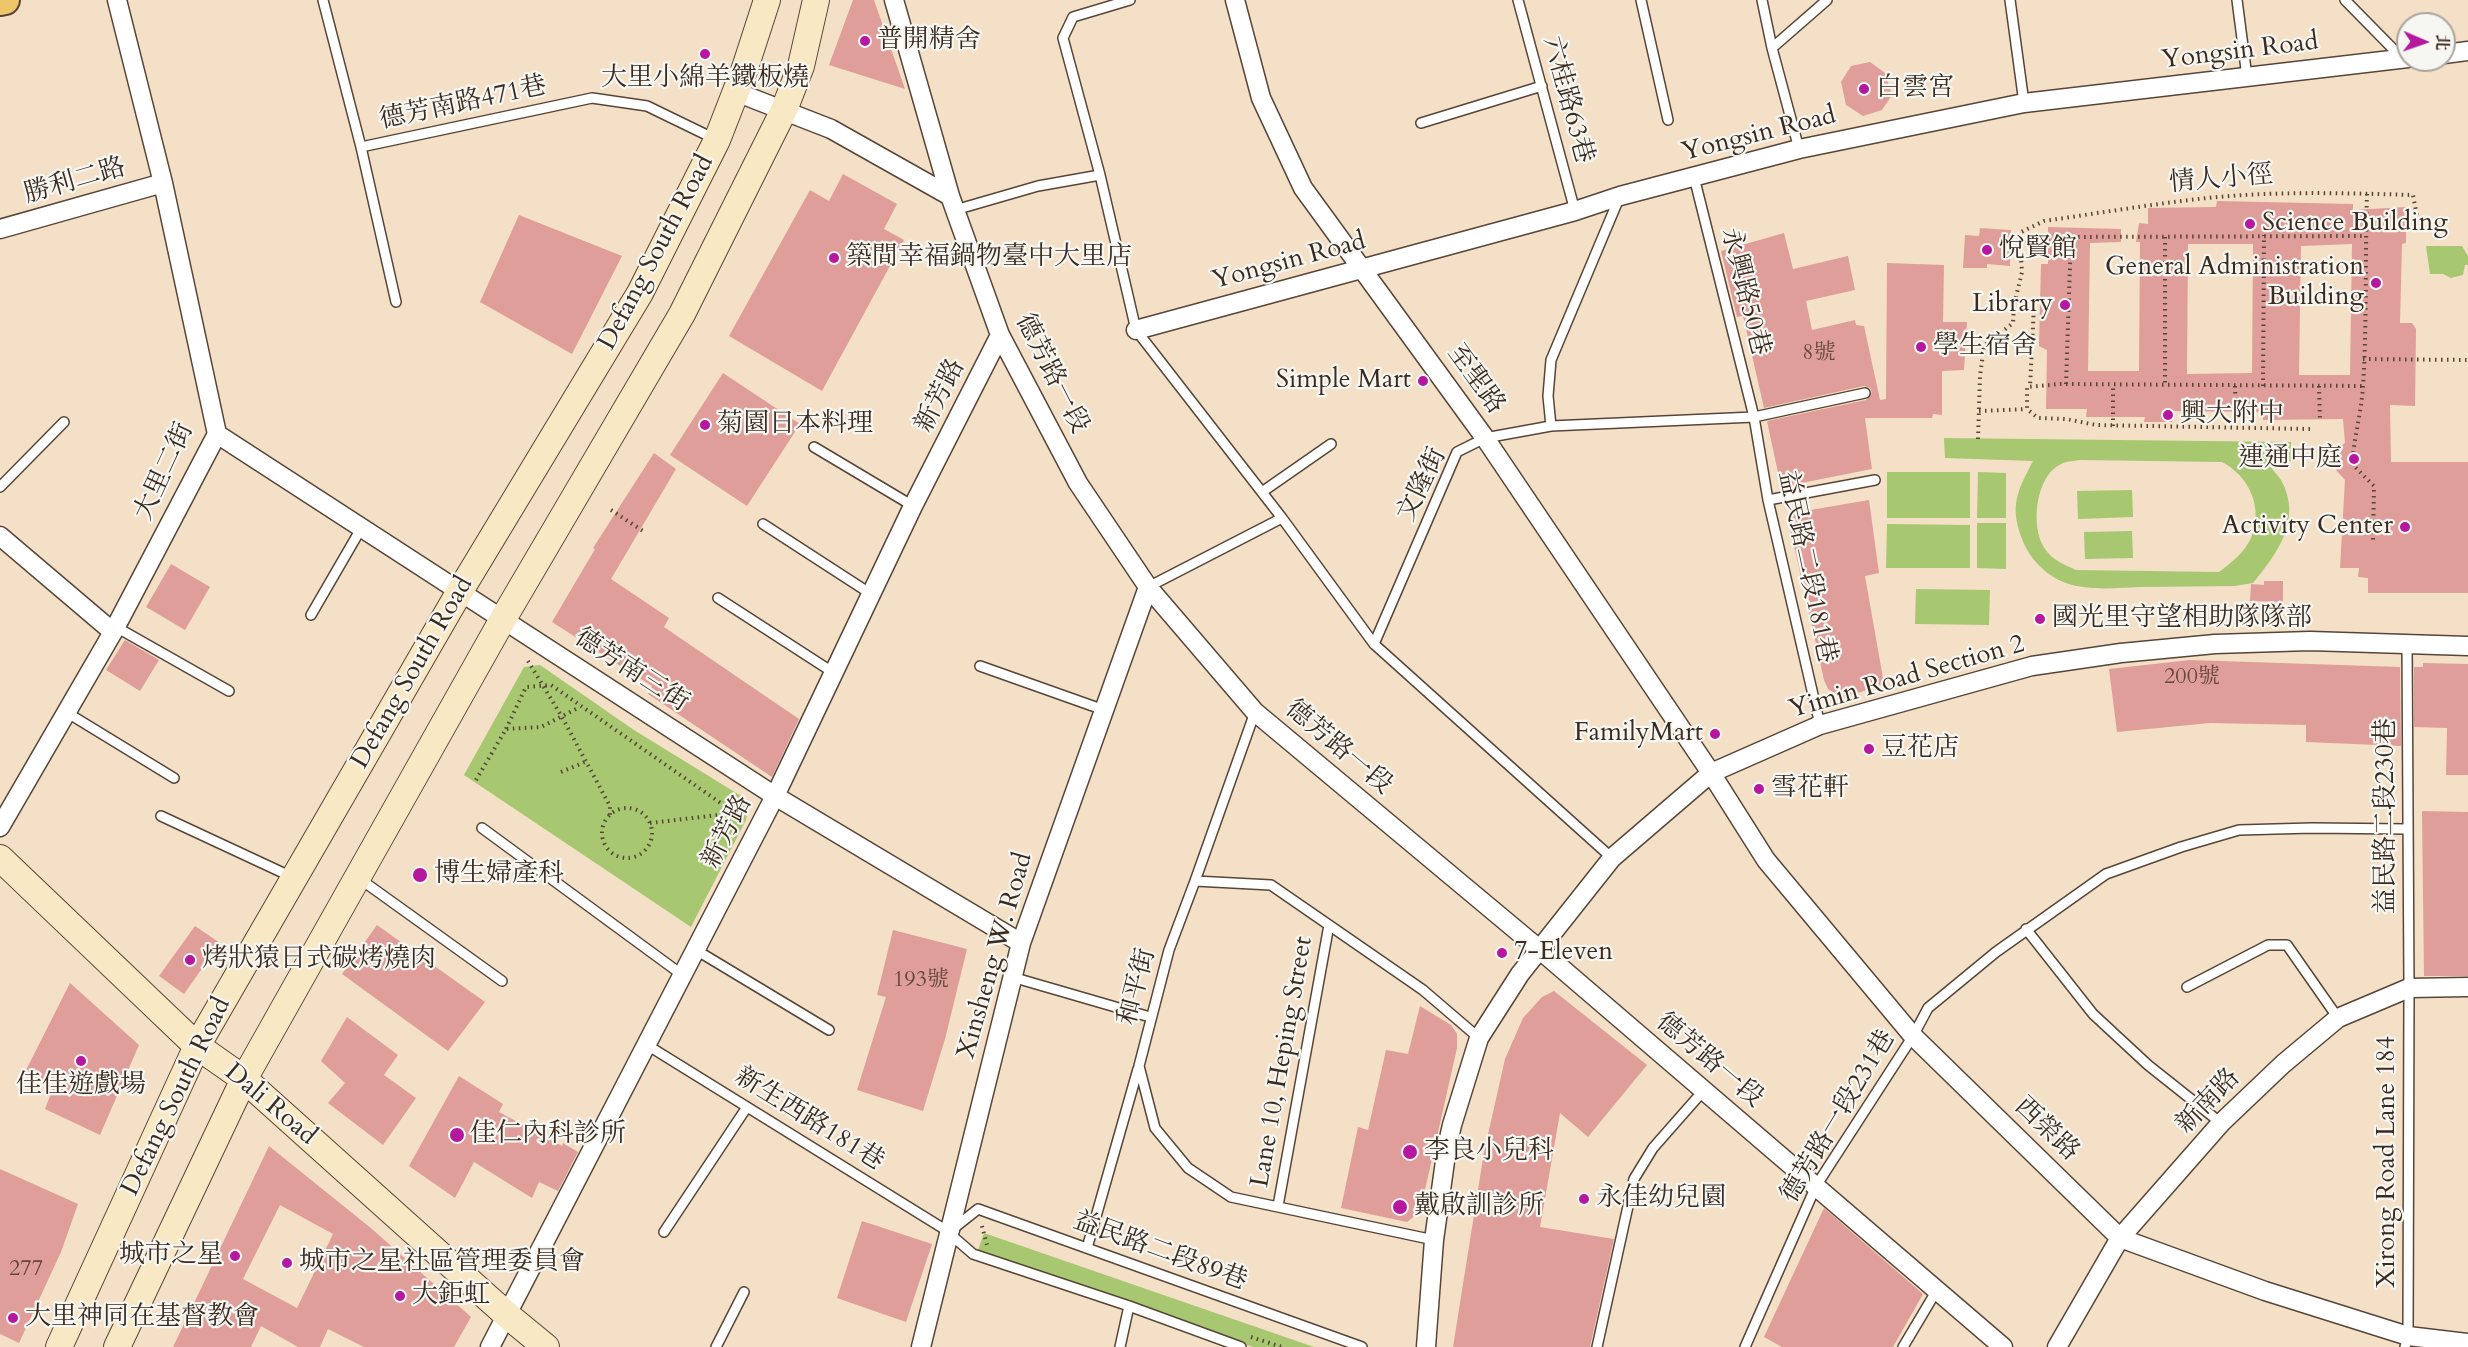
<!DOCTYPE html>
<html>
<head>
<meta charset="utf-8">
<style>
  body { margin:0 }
  #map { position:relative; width:2468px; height:1347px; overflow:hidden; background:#f4e0c6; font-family:Cardo,"Noto Serif TC",serif }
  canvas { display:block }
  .north { position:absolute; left:2396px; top:12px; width:60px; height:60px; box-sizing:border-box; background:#f6f6f2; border:2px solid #aba49d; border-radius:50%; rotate:92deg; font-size:16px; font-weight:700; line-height:24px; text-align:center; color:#3b2a1e }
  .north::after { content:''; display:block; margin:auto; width:21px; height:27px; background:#b5179e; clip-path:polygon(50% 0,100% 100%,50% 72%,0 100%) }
</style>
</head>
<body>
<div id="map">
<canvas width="2468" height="1347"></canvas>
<div class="north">北</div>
</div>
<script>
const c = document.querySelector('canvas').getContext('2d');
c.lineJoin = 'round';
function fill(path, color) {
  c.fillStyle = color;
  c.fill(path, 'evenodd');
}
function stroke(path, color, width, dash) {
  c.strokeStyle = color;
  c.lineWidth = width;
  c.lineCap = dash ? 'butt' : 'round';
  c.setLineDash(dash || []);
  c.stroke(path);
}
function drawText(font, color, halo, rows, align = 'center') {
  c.font = font + ' Cardo,"Noto Serif TC",serif';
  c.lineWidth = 4.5;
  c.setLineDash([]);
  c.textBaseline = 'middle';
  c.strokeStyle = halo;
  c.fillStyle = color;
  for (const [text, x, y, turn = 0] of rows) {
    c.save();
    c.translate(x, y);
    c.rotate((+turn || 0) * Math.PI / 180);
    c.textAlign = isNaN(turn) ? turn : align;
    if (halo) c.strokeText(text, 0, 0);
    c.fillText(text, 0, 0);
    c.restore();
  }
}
fill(new Path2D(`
  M2426,246H2462L2468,256V265H2465L2463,275L2451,278L2443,274H2430Z
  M1944,438L2291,442V461L2266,462C2271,468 2277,474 2281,480C2303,519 2277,554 2253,583L2235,586C2203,586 2171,587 2139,587C2115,588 2089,591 2066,583C2046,576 2029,558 2022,539C2009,505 2018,490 2033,461L1945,458ZM2080,460L2222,462C2249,476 2264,508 2251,538C2245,552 2232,562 2219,572L2076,570C2065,565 2052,560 2045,549C2030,528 2035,476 2061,464C2067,461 2074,461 2080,460Z
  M1887,472H1970V518H1887Z
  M1978,472L2006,473V518H1977Z
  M2132,490L2133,517L2078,519L2077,491Z
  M1977,523H2006V569L1977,568Z
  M1887,524L1970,525V568H1886Z
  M2132,531L2133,558L2085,559L2084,532Z
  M1916,589L1990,590L1989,625L1915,624Z
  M540,665L634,730L746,799L749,805L746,820L691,927L464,775L524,667Z
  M984,1233L1314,1347H1253L977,1253Z`), '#a7c770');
fill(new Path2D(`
  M853,0H874L905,89L829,65Z
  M1870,62L1885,73L1892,95L1882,110L1863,116L1846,105L1841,82L1851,66Z
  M843,174L897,204L884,229L904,240L822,391L729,336L810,190L829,201Z
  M2217,201L2353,204V210L2406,207V243L2402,244L2400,323H2412L2416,329L2415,406L2390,405L2391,462H2468V593H2368V578L2358,577L2359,568H2340L2345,480L2336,470L2334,464L2338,448L2345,443L2343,419L2263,420V412L2173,411L2172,422H2144L2145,417H2086L2087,409H2046L2047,350L2039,346L2041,264H2048V227L2121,229V242L2090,243L2088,371H2139L2140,242H2136L2139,223L2148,224V208L2216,207ZM2188,244H2253L2252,373L2187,374ZM2352,244L2350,375H2299L2301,246Z
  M519,215L622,256L572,354L480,302Z
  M1980,228L2011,230L2010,266L1987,264V268H1963L1965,235L1979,236Z
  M1784,233L1793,269L1848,256L1855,290L1806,301L1812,330L1855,320L1856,325L1864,326L1880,400L1886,399L1887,263L1944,265L1943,322H1967L1964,370L1942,371V415L1933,414L1932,418H1865L1872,469L1781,487L1767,421L1866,400L1872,392L1870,388L1864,386L1764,408L1743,316L1737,317L1721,251Z
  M723,373L800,424L747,506L670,455Z
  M654,453L676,469L611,579L669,618L664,627L799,719L772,777L648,694L652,686L552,622L595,549L593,548Z
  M1869,500L1879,573L1865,576L1884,684L1843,698L1828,689L1824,680L1787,514Z
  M171,564L210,587L185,630L146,607Z
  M2264,581H2283V602L2250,601L2251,584L2264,585Z
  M125,640L159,660L140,691L106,670Z
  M2190,660L2400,667L2401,746L2306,742V725L2210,723L2117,732L2109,669Z
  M2423,663L2468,664V775H2446L2447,728L2414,727V667H2423Z
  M2422,811L2468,812V976H2424Z
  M377,925L485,1002L448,1051L342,974Z
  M195,926L220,943L184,994L159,976Z
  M893,930L967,949L945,1039L923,1111L857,1090L886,997L877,995Z
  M70,983L139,1045L100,1135L45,1109L55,1083L23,1076Z
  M1554,991L1647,1065L1588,1137L1560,1113L1540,1227L1614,1239L1590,1347H1453L1484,1152L1505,1059L1523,1018L1542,997Z
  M1420,1006L1451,1025L1457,1034V1048L1420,1212L1407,1222L1341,1208L1358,1127L1368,1130L1386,1050L1408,1054Z
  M347,1017L398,1055L384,1075L416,1098L383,1145L328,1103L345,1083L321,1061Z
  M459,1076L503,1104L499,1112L562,1146L563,1143L578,1152L558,1191L539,1182L532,1198L474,1162L455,1198L409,1166Z
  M269,1146L372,1229L471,1317L454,1347H364L328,1329L320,1347H298L261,1326L251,1347H173ZM280,1205L333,1234L297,1308L243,1279Z
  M0,1169L78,1204L61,1252L19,1343L0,1334Z
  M1824,1208L1923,1294L1893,1347H1782L1764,1337Z
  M862,1221L932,1244L906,1322L837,1298Z`), '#df9e99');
const lane = new Path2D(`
  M323,0L361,147L592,98L647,106L715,139
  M1130,0L1073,17L1063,38L1100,175L1136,330L1282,518L1374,644L1612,858
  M1518,0L1575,211
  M1641,0L1668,120
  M1762,0L1772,48L1799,149
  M2010,0L2024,103
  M2237,0L2247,77
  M2345,0L2402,58
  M1772,48L1827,0
  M1421,123L1542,86
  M361,147L396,302
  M1694,177L1754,417L1768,500L1820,725
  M955,210L1038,186L1100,175
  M1551,426L1548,396L1551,360L1620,196
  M814,447L913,506
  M0,487L64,422
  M1262,492L1331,444
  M1768,500L1875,480
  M763,524L871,594
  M1148,587L1282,518
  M718,598L834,673
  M311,615L362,527
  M116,627L229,691
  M1374,644L1457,452L1485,438L1551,426L1754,417L1865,393
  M980,666L1104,710
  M66,712L174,778
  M161,816L292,877
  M482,828L681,974
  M360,879L502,981
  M1195,881L1255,712
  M2026,929L2093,1014L2148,1065L2221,1123
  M696,950L829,1030
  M1012,977L1150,1017
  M2187,987L2268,945H2287L2338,1018
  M647,1045L949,1232L978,1209L1362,1347
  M1278,1206L1329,925
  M664,1232L747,1107
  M950,1234L973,1254L1129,1306L1241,1347
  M1434,1240L1231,1197L1188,1168L1155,1128L1139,1066L1169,950L1195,881L1271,885L1423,990L1479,1038
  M1087,1248L1138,1069
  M716,1347L744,1292
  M1120,1347L1129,1306
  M1597,1347L1634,1179L1653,1148L1704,1090
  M1745,1347L1816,1186L1913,1036L1928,1008L1996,952L2106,874L2181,847L2239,830L2312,828L2407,829
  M1903,1347L1937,1290
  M2405,1347L2408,1336L2409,988L2407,644`);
const street = new Path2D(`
  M894,0L950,196L1000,335L1078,483L1148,587L1255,712L1539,949L2003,1347
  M1235,0L1261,98L1303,188L1485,438L1711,773L1766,860L1913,1036L2120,1238L2265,1291L2408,1336L2468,1343
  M2444,54L2468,51
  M736,92L831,129L950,196
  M0,229L163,183
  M1136,330L1575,211L1620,196L1799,149L2024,103L2408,58
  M217,434L775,796L1021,943
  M0,536L113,632
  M0,827L113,632L217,434L163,183L117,0
  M490,1347L775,796L913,506L1000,335
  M921,1347L1021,943L1148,587
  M1426,1347L1434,1240L1447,1147L1452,1125L1479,1038L1520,974L1612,858L1711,773L1820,725L2032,666L2121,653L2215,644L2310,641L2468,646
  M2057,1347L2120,1238L2221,1123L2283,1064L2338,1018L2409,988L2468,987`);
const secondary = new Path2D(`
  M0,858L197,1046L244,1079L507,1315L546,1347
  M59,1347L197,1046L460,591L640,293L717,140L745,68L767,0
  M117,1347L244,1079L503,619L682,314L784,110L801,66L816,0`);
const primary = new Path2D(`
  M0,1L5,0`);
stroke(lane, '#574537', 12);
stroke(street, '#574537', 21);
stroke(secondary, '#574537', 28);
stroke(primary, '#574537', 32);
stroke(new Path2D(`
  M2367,194C2365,258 2367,323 2363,387C2361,414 2354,438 2352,464L2374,486L2373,543
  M2165,237V386
  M2020,243L2021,232L2044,221C2099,213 2153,204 2207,198C2276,191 2345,193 2413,195L2418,221
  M2014,303L2034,306L2030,387
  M2363,359L2468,360
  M2066,384L2071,237
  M2235,386L2236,427
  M2263,386L2264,235
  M2319,386L2320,422
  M1979,411L2027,409
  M2113,426V385
  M2310,429L2096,425L2066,419L2038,418L2027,409V387L2061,384L2363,386
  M1978,439L1980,376L1984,346L2013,323L2014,305L2022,272L2020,243L2057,237L2365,236
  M611,510L646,533
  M528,661L562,717L610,806V815
  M506,729L526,687L551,685L735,813
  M561,772L585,762
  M476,780L506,729L541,727L580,707
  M602 833a25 25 0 1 1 50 0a25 25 0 1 1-50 0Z
  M650,823L735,813L747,809
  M982,1226L987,1245
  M1251,1337L1282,1347`), '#574537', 4, [1.5, 4.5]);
stroke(lane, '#fff', 9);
stroke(street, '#fff', 18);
stroke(secondary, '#f8e8c3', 26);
stroke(primary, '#eec569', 28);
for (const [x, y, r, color] of [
  [865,41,6,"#b5179e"],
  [705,54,6,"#b5179e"],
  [1864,89,6,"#b5179e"],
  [2250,224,6,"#b5179e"],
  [1987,250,6,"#b5179e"],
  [834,258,6,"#b5179e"],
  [2376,283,6,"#b5179e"],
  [2065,305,6,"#b5179e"],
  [1921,347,6,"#b5179e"],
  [1423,381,6,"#b5179e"],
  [2168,415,6,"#b5179e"],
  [705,425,6,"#b5179e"],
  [2354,459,6,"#b5179e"],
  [2405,527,6,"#b5179e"],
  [2040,619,6,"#b5179e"],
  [1715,734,6,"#b5179e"],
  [1869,749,6,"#b5179e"],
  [1759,789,6,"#b5179e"],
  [420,875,8,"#b5179e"],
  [1502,953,6,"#b5179e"],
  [190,960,6,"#b5179e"],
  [81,1061,6,"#b5179e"],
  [457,1135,8,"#b5179e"],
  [1410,1152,8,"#b5179e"],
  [1584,1199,6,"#b5179e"],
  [1400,1207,8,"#b5179e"],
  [235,1256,6,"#b5179e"],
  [287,1263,6,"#b5179e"],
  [400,1296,6,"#b5179e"],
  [13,1318,6,"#b5179e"]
]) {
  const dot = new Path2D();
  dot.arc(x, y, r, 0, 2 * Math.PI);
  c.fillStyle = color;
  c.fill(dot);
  stroke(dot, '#f6f6f2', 2);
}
drawText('22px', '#64473d', null, [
  ["8號",1819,354],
  ["200號",2192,678],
  ["193號",921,981],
  ["277",26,1270]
]);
drawText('26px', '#3b2a1e', '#f6f6f2', [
  ["普開精舍",877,41],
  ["大里小綿羊鐵板燒",705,79,"center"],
  ["白雲宮",1876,89],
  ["Science Building",2262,224],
  ["悅賢館",1999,250],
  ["築間幸福鍋物臺中大里店",846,258],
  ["General Administration",2364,268,"right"],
  ["Building",2364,298,"right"],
  ["Library",2053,305,"right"],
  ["學生宿舍",1933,347],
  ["Simple Mart",1411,381,"right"],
  ["興大附中",2180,415],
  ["菊園日本料理",717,425],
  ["連通中庭",2342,459,"right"],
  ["Activity Center",2393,527,"right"],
  ["國光里守望相助隊隊部",2052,619],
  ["FamilyMart",1703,734,"right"],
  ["豆花店",1881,749],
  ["雪花軒",1771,789],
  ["博生婦產科",434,875],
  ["7-Eleven",1514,953],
  ["烤狀猿日式碳烤燒肉",202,960],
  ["佳佳遊戲場",81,1086,"center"],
  ["佳仁內科診所",470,1135],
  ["李良小兒科",1424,1152],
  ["永佳幼兒園",1596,1199],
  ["戴啟訓診所",1414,1207],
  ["城市之星",223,1256,"right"],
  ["城市之星社區管理委員會",299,1263],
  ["大鉅虹",412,1296],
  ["大里神同在基督教會",25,1318]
], 'left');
drawText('26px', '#3b2a1e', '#f6f6f2', [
  ["Yongsin Road",2240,52,-7],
  ["六桂路63巷",1567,100,75],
  ["德芳南路471巷",463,104,-12],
  ["Yongsin Road",1759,135,-14],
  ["情人小徑",2221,180,-5],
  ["勝利二路",75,182,-16],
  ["Defang South Road",657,253,-62],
  ["Yongsin Road",1289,262,-15],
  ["永興路50巷",1744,292,76],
  ["德芳路一段",1051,374,63],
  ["至聖路",1475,380,54],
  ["新芳路",941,396,-63],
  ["大里二街",165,472,-65],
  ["文隆街",1423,485,-64],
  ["益民路二段181巷",1806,567,78],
  ["德芳南三街",631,671,33],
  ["Defang South Road",413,673,-60],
  ["Yimin Road Section 2",1907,678,-16],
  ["德芳路一段",1338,748,40],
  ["益民路二段230巷",2387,816,-90],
  ["新芳路",728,832,-63],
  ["Xinsheng W. Road",996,956,-74],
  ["和平街",1138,987,-75],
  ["德芳路一段",1709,1061,40],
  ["Lane 10, Heping Street",1283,1062,-80],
  ["Defang South Road",177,1097,-64],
  ["新南路",2209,1102,-46],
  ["Dali Road",270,1105,40],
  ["德芳路一段231巷",1839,1117,-59],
  ["新生西路181巷",809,1120,32],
  ["西榮路",2046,1130,44],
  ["Xirong Road Lane 184",2388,1162,-90],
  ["益民路二段89巷",1160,1252,20]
]);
</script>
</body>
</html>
